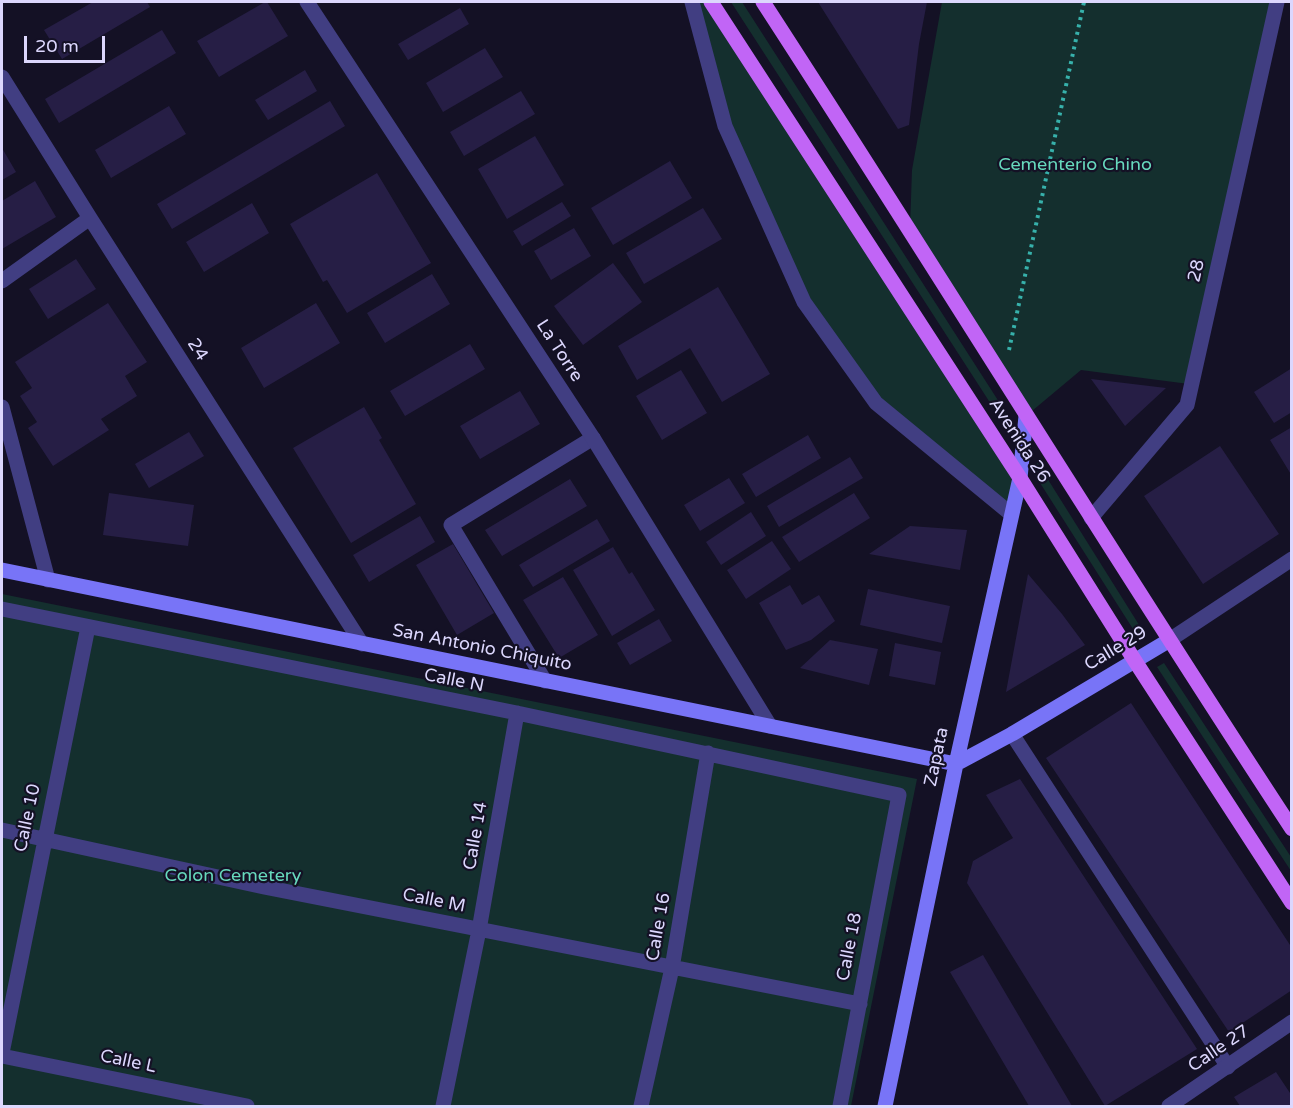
<!DOCTYPE html>
<html>
<head>
<meta charset="utf-8">
<style>
  body { margin:0 }
  #map { position:relative; width:1293px; height:1108px; overflow:hidden; background:#141125; font-family:"Varela Round",sans-serif }
  canvas { display:block }
  .frame { position:absolute; inset:0; border:3px solid #dcd7fd; pointer-events:none }
  .scale { position:absolute; left:24px; top:36px; width:81px; height:27px; box-sizing:border-box; border:3px solid #dcd7fd; border-top:0; padding-left:8px; font-size:18px; line-height:21px; white-space:nowrap; color:#dcd7fd; -webkit-text-stroke:4px #141125; paint-order:stroke }
</style>
</head>
<body>
<div id="map">
<canvas width="1293" height="1108"></canvas>
<div class="frame"></div>
<div class="scale">20 m</div>
</div>
<script>
const c = document.querySelector('canvas').getContext('2d');
c.lineJoin = 'round';
function fill(path, color) {
  c.fillStyle = color;
  c.fill(path, 'evenodd');
}
function stroke(path, color, width, dash) {
  c.strokeStyle = color;
  c.lineWidth = width;
  c.lineCap = dash ? 'butt' : 'round';
  c.setLineDash(dash || []);
  c.stroke(path);
}
function drawText(font, color, halo, rows, align = 'center') {
  c.font = font + ' "Varela Round",sans-serif';
  c.lineWidth = 4.5;
  c.setLineDash([]);
  c.textBaseline = 'middle';
  c.strokeStyle = halo;
  c.fillStyle = color;
  for (const [text, x, y, turn = 0] of rows) {
    c.save();
    c.translate(x, y);
    c.rotate((+turn || 0) * Math.PI / 180);
    c.textAlign = isNaN(turn) ? turn : align;
    if (halo) c.strokeText(text, 0, 0);
    c.fillText(text, 0, 0);
    c.restore();
  }
}
fill(new Path2D(`
  M692,2H711L1020,478L1011,514L876,403L804,302L725,126Z
  M731,2H742L1010,419L1009,432Z
  M942,2H1277L1189,384L1081,370L1026,416L910,228L912,170Z
  M1037,462L1146,636L1140,640L1035,475Z
  M2,594L917,779L851,1106H2Z
  M1164,663L1291,857V871L1157,667Z`), '#142f2e');
fill(new Path2D(`
  M93,2H147L150,7L62,59L44,30Z
  M265,2H267L288,36L219,77L197,41Z
  M818,2H927L919,44L909,125L898,129Z
  M460,8L469,24L408,60L398,44Z
  M162,30L176,53L59,123L45,99Z
  M485,48L503,77L443,112L426,83Z
  M305,70L317,91L268,120L255,100Z
  M521,91L535,114L464,156L450,132Z
  M330,101L345,126L172,229L157,204Z
  M169,106L186,134L111,178L95,150Z
  M535,136L564,185L507,219L478,169Z
  M2,148L16,172L2,180Z
  M670,161L692,198L613,245L591,208Z
  M377,173L431,263L347,313L327,280L323,282L290,224Z
  M35,181L56,217L2,249V201Z
  M562,202L571,216L522,246L513,231Z
  M252,203L269,233L204,272L186,242Z
  M703,208L722,239L644,284L626,253Z
  M574,228L591,256L551,280L534,251Z
  M76,259L96,289L48,319L29,289Z
  M613,263L642,302L583,345L554,306Z
  M432,274L450,304L385,343L367,313Z
  M718,287L770,374L722,402L690,348L637,380L618,346Z
  M108,303L147,362L125,376L137,396L101,419L109,430L53,466L28,428L37,422L20,396L32,388L15,362Z
  M316,303L340,343L264,388L241,348Z
  M470,344L485,369L405,416L390,391Z
  M1292,368V412L1274,423L1254,392Z
  M681,370L707,413L662,440L636,396Z
  M1091,379L1166,388L1125,426Z
  M520,391L540,424L480,459L460,426Z
  M364,407L382,438L379,440L416,504L351,543L293,448Z
  M1292,427V476L1270,440Z
  M189,432L204,456L149,488L135,464Z
  M808,435L821,458L756,497L742,474Z
  M1220,446L1279,534L1203,584L1144,496Z
  M850,457L863,478L779,527L767,506Z
  M729,478L745,503L700,531L684,505Z
  M570,479L587,506L502,556L485,530Z
  M109,493L194,505L188,546L103,535Z
  M854,493L870,518L799,562L782,537Z
  M751,512L766,536L721,565L706,542Z
  M420,516L435,542L369,582L353,555Z
  M597,519L610,541L533,587L519,565Z
  M910,526L967,530L960,570L869,554Z
  M772,541L791,569L746,599L727,570Z
  M453,544L494,613L457,635L416,565Z
  M613,547L629,574L632,572L655,610L612,636L573,570Z
  M1028,574L1062,614L1085,645L1006,692Z
  M563,577L598,635L559,658L523,600Z
  M790,585L802,605L819,595L835,621L811,640L786,650L759,603Z
  M868,589L950,606L942,643L860,625Z
  M659,619L672,641L630,665L617,643Z
  M830,640L878,649L869,685L800,668Z
  M895,643L941,652L935,685L889,676Z
  M1131,703L1292,948V990L1229,1032L1046,758Z
  M1020,779L1197,1049L1105,1106L967,883L973,861L1013,838L986,795Z
  M983,955L1072,1106H1029L950,972Z
  M1276,1072L1292,1096V1106H1240L1234,1097Z`), '#261e45');
stroke(new Path2D(`
  M1009,350L1084,2`), '#37b1ab', 4, [3, 4.5]);
stroke(new Path2D(`
  M692,2L725,126L804,302L876,403L1011,514
  M2,609L517,713L899,795L840,1106
  M545,681L451,525L593,438
  M1012,734L1228,1067
  M2,830L264,887L860,1004
  M2,1053L88,627
  M2,1056L247,1106
  M443,1106L479,930L517,713
  M641,1106L672,968L708,753`), '#413e82', 15);
stroke(new Path2D(`
  M307,2L593,438L770,726
  M2,77L90,218L362,644
  M2,281L90,218
  M2,407L48,580
  M1091,518L1187,405L1277,2
  M1168,641L1292,559
  M1169,1106L1292,1022`), '#413e82', 15);
stroke(new Path2D(`
  M2,570L956,764
  M956,764L1012,734L1168,641
  M885,1106L956,764L1020,478L1026,416`), '#7874f7', 15);
stroke(new Path2D(`
  M711,2L1020,478L1135,661L1292,903
  M763,2C941,276 1112,555 1292,829`), '#c165f6', 15);
drawText('18px', '#67d9bd', '#141125', [
  ["Cementerio Chino",1075,165],
  ["Colon Cemetery",233,876]
]);
drawText('18px', '#dcd7fd', '#141125', [
  ["28",1197,271,-77],
  ["24",197,350,57],
  ["La Torre",559,351,57],
  ["Avenida 26",1019,441,57],
  ["San Antonio Chiquito",482,648,11],
  ["Calle 29",1116,649,-31],
  ["Calle N",454,681,11],
  ["Zapata",937,757,-78],
  ["Calle 10",28,818,-78],
  ["Calle 14",476,836,-80],
  ["Calle M",434,901,11],
  ["Calle 16",659,927,-80],
  ["Calle 18",850,947,-79],
  ["Calle 27",1219,1049,-34],
  ["Calle L",128,1062,12]
]);
</script>
</body>
</html>
